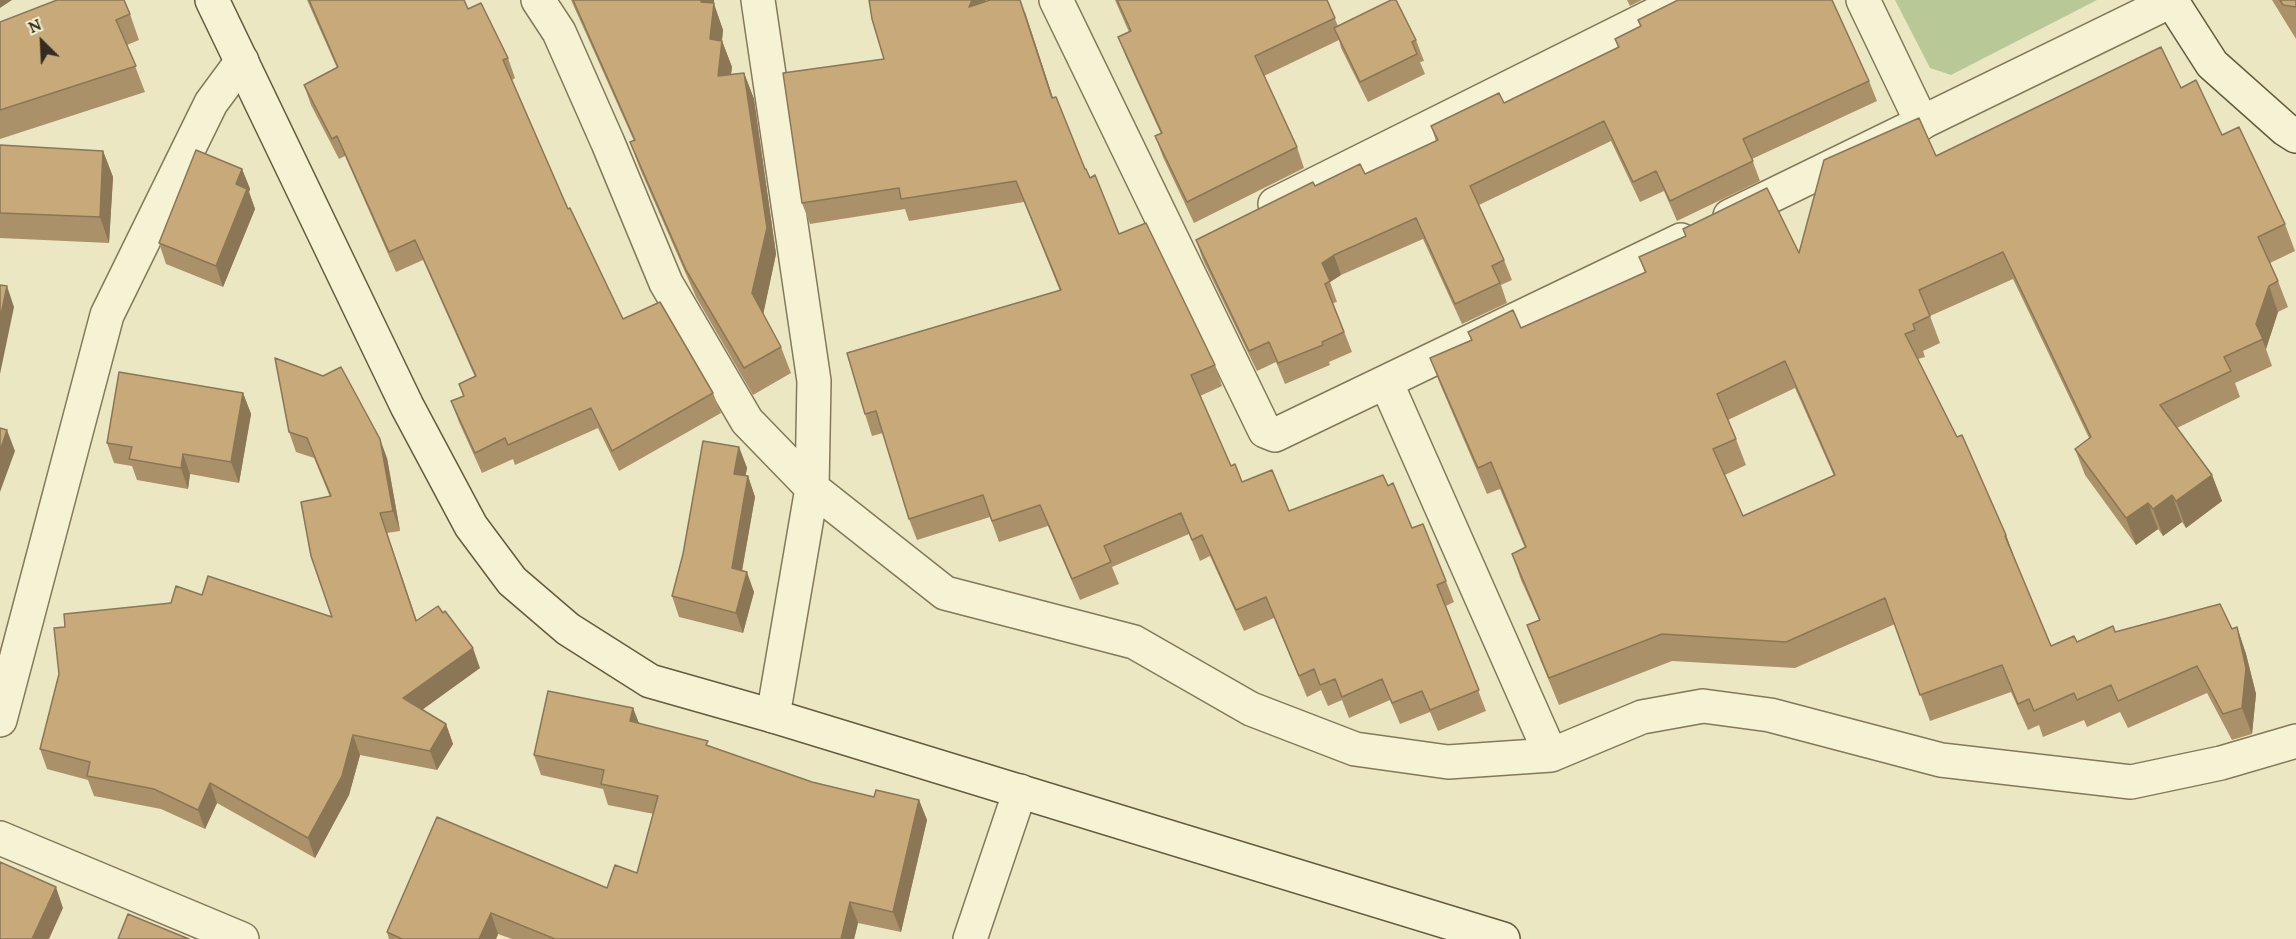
<!DOCTYPE html>
<html>
<head>
<meta charset="utf-8">
<style>
  body { margin:0 }
  #map { position:relative; width:2296px; height:939px; overflow:hidden; background:#ebe7c2; font-family:Lora,serif }
  canvas { display:block }
  .north { position:absolute; left:12px; top:12px; width:60px; height:60px; -webkit-text-stroke:4px #f3f0d1; paint-order:stroke; rotate:336deg; font-size:16px; font-weight:700; line-height:24px; text-align:center; color:#342d1e }
  .north::after { content:''; display:block; margin:auto; width:21px; height:27px; background:#342d1e; clip-path:polygon(50% 0,100% 100%,50% 72%,0 100%) }
</style>
</head>
<body>
<div id="map">
<canvas width="2296" height="939"></canvas>
<div class="north">N</div>
</div>
<script>
const c = document.querySelector('canvas').getContext('2d');
c.lineJoin = 'round';
function fill(path, color) {
  c.fillStyle = color;
  c.fill(path, 'evenodd');
}
function stroke(path, color, width, dash) {
  c.strokeStyle = color;
  c.lineWidth = width;
  c.lineCap = dash ? 'butt' : 'round';
  c.setLineDash(dash || []);
  c.stroke(path);
}
fill(new Path2D(`
  M1895,0H2097L1951,75L1930,68Z`), '#b9c897');
const street = new Path2D(`
  M538,0L559,32L608,143L666,283L747,421L812,488L945,593L1134,642L1251,709L1355,749L1448,762L1551,755L1642,717L1703,706L1770,715L1941,760L2131,782L2221,763L2296,741
  M758,0L814,381L812,488L773,716
  M1056,0L1265,431L1275,435L1681,240
  M1863,0L1922,123
  M1275,204L1684,0
  M1730,216L2171,1
  M1386,382L1551,755
  M0,720L107,315L211,103L242,61
  M0,838L242,939
  M970,939L1020,791`);
const secondary = new Path2D(`
  M212,0L407,406L471,526L512,581L568,629L650,681L773,716L1503,939
  M2171,0L2212,64L2285,129L2296,136`);
stroke(street, '#83785a', 36);
stroke(secondary, '#65593e', 36);
stroke(street, '#f6f3d4', 33);
stroke(secondary, '#f6f3d4', 33);
fill(new Path2D(`
  M307,0H464L468,9L508,58L515,78L512,80L568,209L623,319L713,393L721,413L619,471L598,428L515,465L513,459L482,473L459,422L451,401L463,396L459,384L475,377L423,260L396,272L345,156L339,159L311,105L304,85L337,68Z
  M571,0H714V4L723,30L722,41L732,67L731,74L744,73L754,99L776,254L763,314L781,347L791,373L753,395L696,297L640,169L630,142L634,141Z
  M869,0H986V1L1025,12L1053,98L1085,169L1119,234L1215,365L1222,386L1200,396L1231,466L1242,482L1289,511L1388,486L1412,528L1446,581L1454,602L1446,606L1486,711L1438,731L1430,712L1400,724L1390,700L1349,718L1342,700L1328,706L1321,690L1307,697L1274,618L1244,631L1210,556L1200,561L1189,534L1112,567L1119,584L1080,600L1048,526L999,542L990,517L917,540L909,519L883,433L872,436L865,414L1060,291L1024,202L909,221L905,209L810,224L802,203L884,59Z
  M1115,0H1327L1338,26L1416,40L1424,61L1420,62L1425,74L1368,102L1341,48L1339,40L1264,76L1297,147L1304,168L1194,223L1163,157L1155,136L1161,134L1126,57L1118,37L1129,32Z
  M1627,0H1642L1630,6Z
  M2272,0H2296V39Z
  M130,14L139,40L127,45L145,92L0,139V22Z
  M1638,20L1869,81L1877,101L1752,159L1760,181L1677,221L1664,191L1640,202L1611,141L1479,205L1504,260L1512,280L1501,285L1507,303L1462,324L1423,239L1341,275L1330,282L1337,302L1333,303L1352,352L1329,362L1330,365L1285,384L1276,362L1257,371L1203,260L1196,240L1315,186L1365,174L1436,141L1431,126L1504,103L1618,48L1615,39L1640,26Z
  M2181,88L2222,135L2285,224L2295,251L2270,263L2278,281L2288,307L2278,312L2266,349L2272,366L2235,383L2240,397L2177,428L2212,475L2222,501L2186,528L2182,522L2163,536L2158,529L2136,545L2085,475L2075,449L2089,438L2013,279L1930,316L1940,343L1923,351L1925,357L1918,359L2006,535L2016,562L2051,646L2077,642L2115,632L2232,629L2237,627L2246,654L2256,694L2252,734L2232,740L2207,693L2128,728L2120,712L2087,727L2084,720L2043,737L2039,725L2028,730L2011,692L1930,721L1895,624L1795,668L1672,661L1559,705L1537,652L1527,625L1539,620L1521,580L1512,554L1525,548L1500,489L1487,494L1440,384L1430,358L1471,340L1468,332L1521,328L1645,273L1639,257L1685,236L1683,229L1799,253L1936,156ZM1795,388L1834,476L1743,516L1725,475L1746,465L1736,439L1728,420Z
  M0,145L103,151L113,177L109,243L0,238Z
  M242,169L250,189L249,192L255,209L223,287L166,264L159,243Z
  M243,393L251,414L239,483L190,474L188,489L137,480L132,466L114,463L107,443Z
  M289,432L387,458L400,531L387,533L417,621L480,668L422,709L446,724L453,744L437,770L360,755L349,795L315,858L217,803L205,829L161,809L94,796L88,780L47,769L40,749L59,674L65,627L202,595L332,617L330,497L314,458L296,452Z
  M739,447L747,468L745,476H748L755,497L742,570L754,592L743,633L679,617L672,596Z
  M633,708L639,723L709,746L812,782L874,797L919,800L927,820L901,932L858,923L854,939H512L498,934L496,939H389L387,932L607,888L637,873L654,814L608,805L603,789L541,775L534,755Z`), '#ab9169');
fill(new Path2D(`
  M0,0H12L0,8Z
  M701,0H714V4L723,30L721,48L722,41L732,67L727,103L718,76Z
  M972,0H986L977,28L969,7Z
  M1021,0L1025,12L1060,120L1052,98Z
  M744,73L754,99L776,254L762,320L752,293Z
  M103,151L113,177L109,243L100,217Z
  M242,169L250,189L249,192L255,209L223,287L216,266L236,184Z
  M1334,255L1341,275L1330,282L1322,263Z
  M7,286L14,307L0,374V319Z
  M2269,286L2278,312L2266,349L2256,324Z
  M243,393L251,414L239,483L231,462Z
  M7,430L15,451L0,492V451Z
  M380,439L387,458L400,531L393,511Z
  M739,447L747,468L742,495L734,474Z
  M183,454L190,474L188,489L181,468Z
  M2212,475L2222,501L2186,528L2176,501Z
  M748,476L755,497L739,588L732,568Z
  M2172,495L2182,522L2163,536L2153,509Z
  M2148,503L2158,529L2136,545L2126,518Z
  M2006,535L2016,562L2015,563L2005,536Z
  M747,572L754,592L743,633L736,613Z
  M2237,627L2246,654L2256,694L2252,734L2242,708Z
  M473,648L480,668L411,718L403,698Z
  M633,708L641,729L630,721Z
  M446,724L453,744L437,770L430,751Z
  M353,735L360,755L349,795L315,858L308,838Z
  M210,783L217,803L205,829L198,810Z
  M919,800L927,820L901,932L893,912Z
  M56,887L63,908L49,939H32Z
  M850,902L858,923L854,939H841Z
  M491,913L498,934L496,939H479Z`), '#8b7655');
const building = new Path2D(`
  M57,0H124L130,14L116,20L136,66L0,110V22Z
  M309,0H464L468,9L481,3L508,58L503,60L568,209L570,208L623,319L660,302L713,393L612,451L591,408L508,445L505,438L475,453L451,401L464,396L459,384L476,376L415,240L389,252L337,136L332,139L304,85L338,67Z
  M573,0H701V2L714,3L710,39L722,41L718,76L744,73L767,228L752,293L781,347L744,368L686,270L630,142L635,140Z
  M869,0H972L969,7L990,0H1020L1052,98L1056,97L1085,169H1086L1090,178L1095,175L1119,234L1146,223L1215,365L1191,375L1231,466L1235,464L1242,482L1272,470L1289,511L1383,475L1388,486L1393,483L1412,528L1423,524L1446,581L1437,585L1479,690L1430,710L1422,691L1392,703L1382,679L1342,697L1335,679L1320,685L1314,669L1299,676L1266,597L1236,610L1202,535L1192,540L1181,513L1104,546L1111,562L1072,579L1040,505L992,521L983,495L909,519L876,411L865,414L847,353L1061,290L1016,181L901,199L899,188L802,203L783,73L884,59L872,19Z
  M1117,0H1327L1335,18L1255,56L1297,147L1187,202L1155,136L1162,133L1118,37L1131,31Z
  M1391,0H1396L1416,40L1412,42L1417,54L1360,82L1334,28Z
  M1678,0H1832L1869,81L1743,139L1753,161L1670,201L1656,171L1633,182L1604,121L1470,186L1504,260L1492,266L1500,283L1455,304L1416,218L1334,255L1322,263L1330,281L1325,284L1344,332L1322,342L1323,345L1278,363L1269,342L1249,351L1196,240L1313,182L1315,186L1360,164L1365,174L1438,140L1431,126L1499,93L1504,103L1619,47L1615,39L1641,26L1638,20Z
  M2280,0H2296V7L2283,5Z
  M2161,47L2181,88L2196,80L2222,135L2239,127L2285,224L2258,237L2278,281L2269,286L2256,324L2263,339L2224,357L2231,371L2160,405L2212,475L2176,501L2172,495L2153,509L2148,503L2126,518L2075,449L2091,437L2003,252L1919,290L1930,316L1913,324L1915,330L1905,334L1957,437L1962,435L2006,535L2005,536L2051,646L2074,636L2077,642L2113,626L2115,632L2220,604L2232,629L2237,627L2246,668L2242,708L2223,714L2197,666L2118,701L2111,685L2077,700L2074,693L2034,711L2029,699L2018,704L2002,665L1920,695L1885,598L1786,642L1662,634L1549,678L1527,625L1540,620L1512,554L1526,547L1491,462L1478,468L1430,358L1472,340L1468,332L1513,310L1521,328L1646,272L1639,257L1686,236L1683,229L1767,188L1799,253L1824,160L1919,118L1936,156ZM1785,361L1835,475L1743,516L1713,449L1736,439L1717,394Z
  M0,145L103,151L100,217L0,213Z
  M196,150L242,169L236,184L247,189L216,266L159,243Z
  M0,285L7,286L0,319Z
  M275,358L323,376L341,367L380,439L393,511L380,513L416,621L438,606L443,613L445,611L473,648L403,698L446,724L430,751L353,735L342,776L308,838L210,783L198,810L154,789L87,776L90,762L40,749L59,674L54,628L65,627L64,614L171,603L176,586L202,595L208,576L332,617L311,556L301,502L331,496L307,438L289,432Z
  M119,372L243,393L231,462L183,454L181,468L129,459L132,447L107,443Z
  M0,428L7,430L0,451Z
  M703,441L739,447L734,474L748,476L732,568L747,572L736,613L672,596L683,554Z
  M548,691L633,708L630,721L708,741L706,745L812,782L874,797L876,790L919,800L893,912L850,902L841,939H555L491,913L479,939H402L387,932L437,817L607,888L615,865L637,873L658,796L601,784L604,770L534,755Z
  M0,862L56,887L32,939H0Z
  M128,914L184,937L189,939H118Z`);
fill(building, '#c7a97a');
stroke(building, '#8b7655', 1.5);
</script>
</body>
</html>
